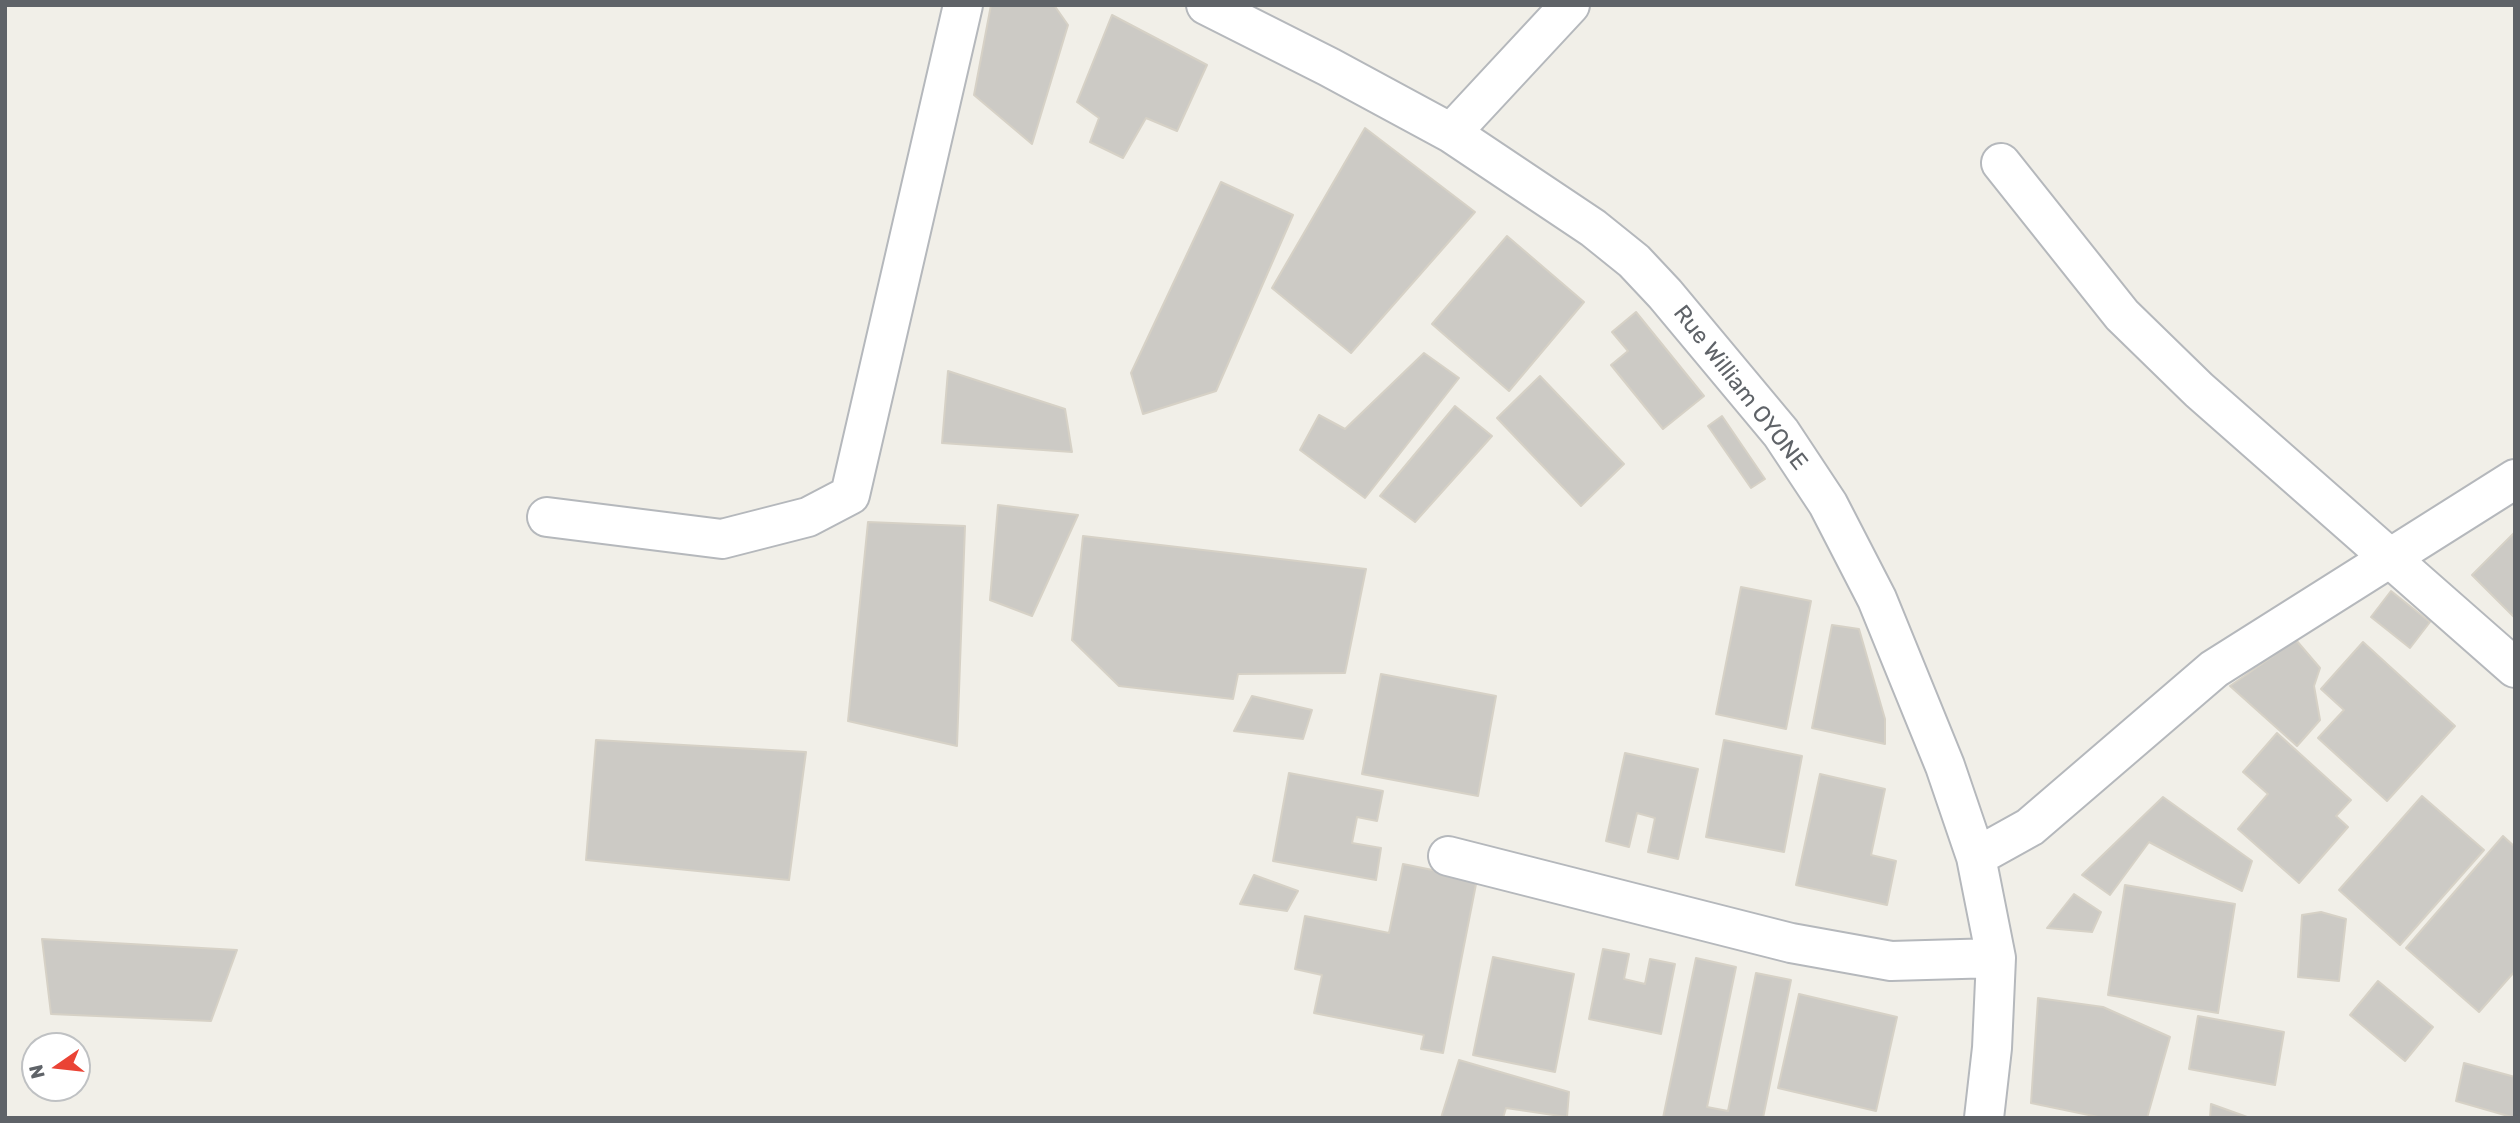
<!DOCTYPE html>
<html>
<head>
<meta charset="utf-8">
<style>
  body { margin:0 }
  #map { position:relative; width:2520px; height:1123px; overflow:hidden; background:#f1efe8; font-family:Rubik,sans-serif }
  canvas { display:block }
  .frame { position:absolute; inset:0; border:7px solid #5f6368; pointer-events:none }
  .north { position:absolute; left:21px; top:1032px; width:70px; height:70px; box-sizing:border-box; background:#fff; border:2px solid #bfc1c3; border-radius:50%; rotate:256deg; font-size:19px; font-weight:700; line-height:28px; text-align:center; color:#5f6368 }
  .north::after { content:''; display:block; margin:auto; width:24px; height:32px; background:#ea4335; clip-path:polygon(50% 0,100% 100%,50% 72%,0 100%) }
</style>
</head>
<body>
<div id="map">
<canvas width="2520" height="1123"></canvas>
<div class="frame"></div>
<div class="north">N</div>
</div>
<script>
const c = document.querySelector('canvas').getContext('2d');
c.lineJoin = 'round';
function fill(path, color) {
  c.fillStyle = color;
  c.fill(path, 'evenodd');
}
function stroke(path, color, width, dash) {
  c.strokeStyle = color;
  c.lineWidth = width;
  c.lineCap = dash ? 'butt' : 'round';
  c.setLineDash(dash || []);
  c.stroke(path);
}
function drawText(font, color, halo, rows, align = 'center') {
  c.font = font + ' Rubik,sans-serif';
  c.lineWidth = 6;
  c.setLineDash([]);
  c.textBaseline = 'middle';
  c.strokeStyle = halo;
  c.fillStyle = color;
  for (const [text, x, y, turn = 0] of rows) {
    c.save();
    c.translate(x, y);
    c.rotate((+turn || 0) * Math.PI / 180);
    c.textAlign = isNaN(turn) ? turn : align;
    if (halo) c.strokeText(text, 0, 0);
    c.fillText(text, 0, 0);
    c.restore();
  }
}
const building = new Path2D(`
  M991,5H1054L1068,25L1032,144L974,95Z
  M1112,15L1207,65L1177,131L1146,118L1123,158L1090,142L1099,118L1077,102Z
  M1365,128L1475,212L1351,353L1272,288Z
  M1221,182L1293,215L1216,391L1143,414L1131,373Z
  M1507,236L1584,302L1509,391L1432,324Z
  M1636,312L1704,396L1663,429L1611,365L1628,351L1612,332Z
  M1424,353L1459,378L1365,498L1300,450L1319,415L1345,429Z
  M948,371L1065,409L1072,452L942,443Z
  M1540,376L1624,464L1581,506L1497,418Z
  M1455,406L1492,436L1415,522L1380,496Z
  M1722,416L1765,479L1751,488L1708,426Z
  M998,505L1078,515L1032,616L990,600Z
  M868,522L965,526L957,746L848,721Z
  M2514,533L2515,534V618L2472,575Z
  M1083,536L1366,569L1345,673L1238,674L1233,699L1119,686L1072,640Z
  M1741,587L1811,601L1786,729L1716,714Z
  M2391,591L2430,622L2410,648L2371,617Z
  M1832,625L1859,629L1885,719V744L1812,728Z
  M2296,640L2320,668L2314,686L2320,720L2297,746L2230,686Z
  M2363,642L2455,726L2387,801L2318,738L2344,710L2321,689Z
  M1381,674L1496,696L1478,796L1362,774Z
  M1252,696L1312,710L1303,739L1234,731Z
  M2277,733L2351,800L2336,816L2348,827L2299,883L2238,829L2268,794L2243,772Z
  M596,740L806,752L789,880L586,860Z
  M1724,740L1802,756L1784,852L1706,837Z
  M1625,753L1698,769L1678,859L1648,852L1655,818L1637,813L1629,847L1606,841Z
  M1289,773L1383,791L1377,821L1357,817L1352,843L1381,848L1376,880L1273,861Z
  M1820,774L1885,789L1871,855L1896,861L1887,905L1796,885Z
  M2422,796L2484,850L2400,945L2339,890Z
  M2163,797L2252,861L2242,891L2149,842L2110,895L2082,875Z
  M2503,836L2515,847V971L2479,1012L2406,948Z
  M1403,864L1477,879L1443,1053L1421,1049L1424,1035L1314,1013L1322,975L1295,969L1305,916L1389,933Z
  M1254,875L1298,891L1287,911L1240,904Z
  M2125,885L2235,904L2218,1013L2108,995Z
  M2074,894L2101,912L2092,932L2047,928Z
  M2321,912L2346,919L2339,981L2298,977L2302,915Z
  M42,939L237,950L211,1021L51,1014Z
  M1603,949L1629,954L1624,979L1645,984L1650,959L1675,964L1661,1034L1589,1019Z
  M1493,957L1574,974L1555,1072L1473,1055Z
  M1696,958L1736,967L1707,1107L1728,1111L1756,973L1791,980L1763,1118H1663Z
  M2378,981L2433,1027L2405,1061L2350,1015Z
  M1799,994L1897,1017L1876,1111L1778,1088Z
  M2038,998L2103,1007L2170,1037L2147,1118H2103L2031,1103Z
  M2198,1016L2284,1032L2275,1085L2189,1069Z
  M1459,1060L1569,1092L1567,1117L1506,1108L1503,1118H1441Z
  M2464,1063L2515,1077V1118L2456,1101Z
  M2211,1104L2250,1118H2210Z`);
fill(building, '#cccac5');
stroke(building, '#d6d1c6', 2);
const minor = new Path2D(`
  M1206,5L1329,67L1451,133L1593,228L1634,261L1665,294L1781,433L1828,504L1877,599L1945,766L1976,857L1996,958L1992,1048L1984,1118
  M1451,133L1570,5
  M2001,163L2122,315L2199,390L2515,668
  M547,517L722,539L808,517L850,495L963,5
  M1448,856L1791,943L1891,961L1996,958
  M1976,857L2030,827L2214,669L2515,479`);
stroke(minor, '#b5b8bc', 42);
stroke(minor, '#fff', 38);
drawText('23px', '#5f6368', '#fff', [
  ["Rue William OYONE",1740,388,52]
]);
</script>
</body>
</html>
